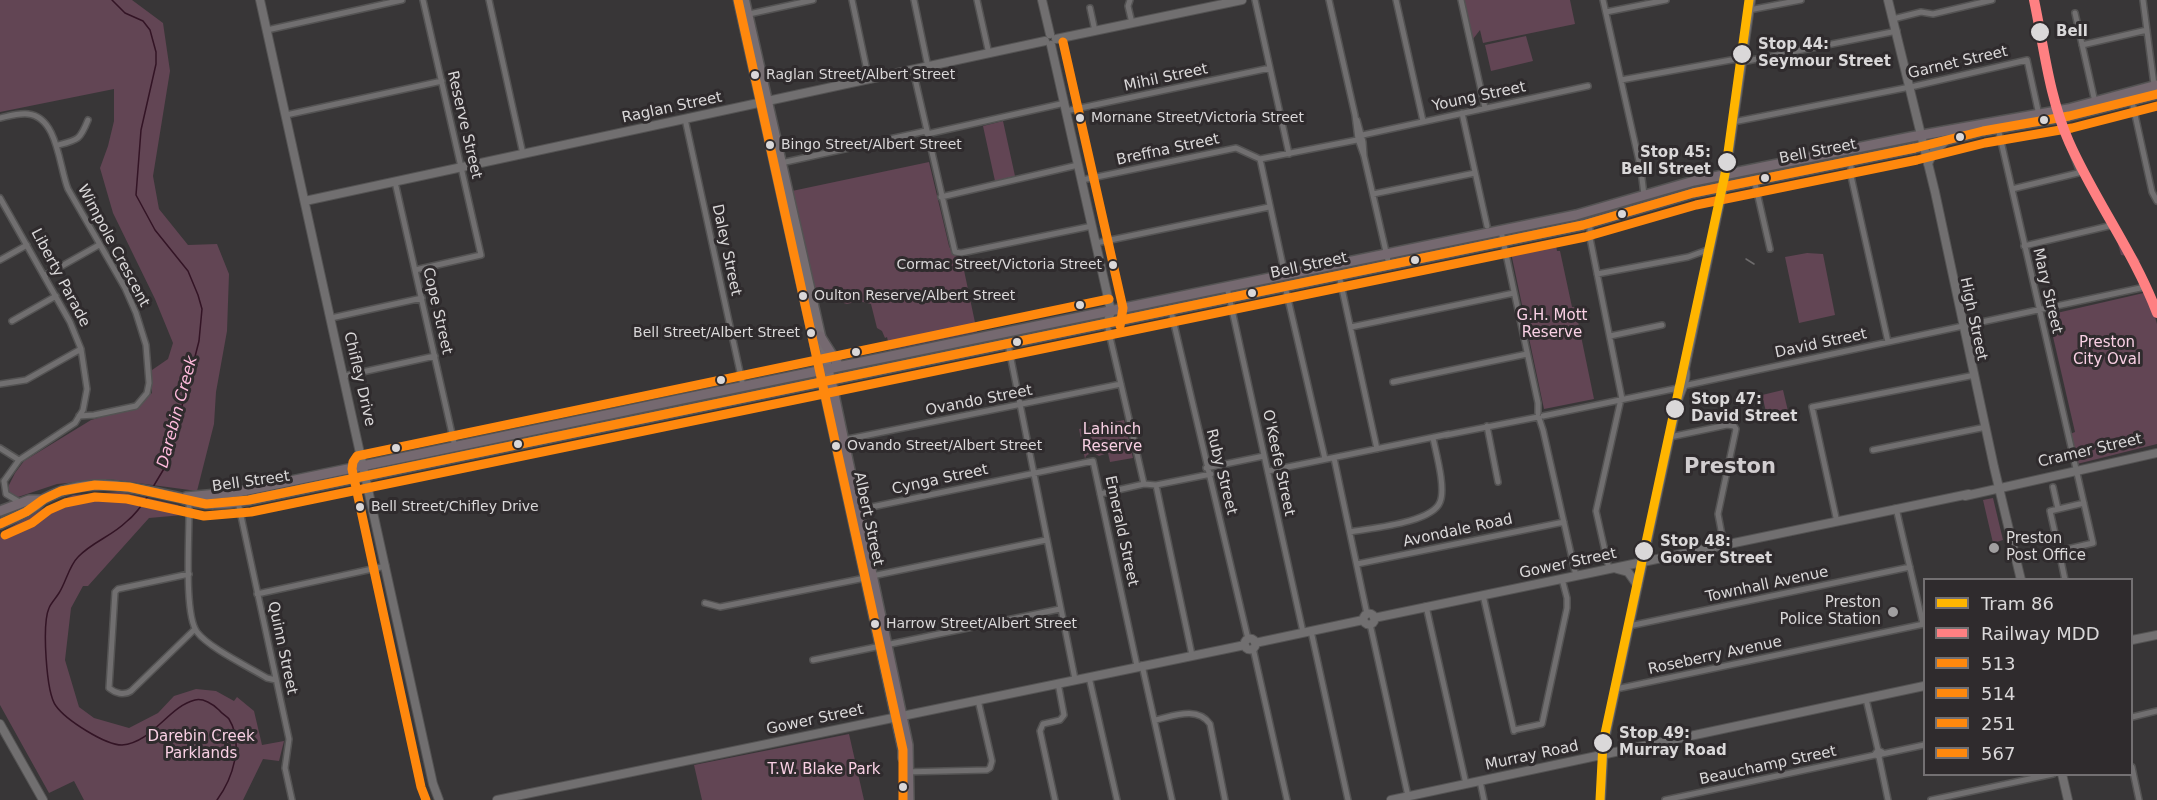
<!DOCTYPE html>
<html>
<head>
<meta charset="utf-8">
<style>
  body { margin:0 }
  #map { position:relative; width:2157px; height:800px; overflow:hidden; background:#383637; font-family:"DejaVu Sans",sans-serif }
  canvas { display:block }
  .legend { position:absolute; left:1923px; top:578px; width:210px; height:198px; box-sizing:border-box; background:#2f2b2d; border:2px solid #737072; margin:0; padding:8px 10px; list-style:none; font-size:18px; color:#dad8d9 }
  .legend li { display:flex; align-items:center; gap:12px; height:30px }
  .legend b { width:30px; border:2px solid #737072 }
</style>
</head>
<body>
<div id="map">
<canvas width="2157" height="800"></canvas>
<ul class="legend">
<li><b style="height:8px;background:#ffb500"></b>Tram 86</li>
<li><b style="height:8px;background:#ff8082"></b>Railway MDD</li>
<li><b style="height:8px;background:#ff880d"></b>513</li>
<li><b style="height:8px;background:#ff880d"></b>514</li>
<li><b style="height:8px;background:#ff880d"></b>251</li>
<li><b style="height:8px;background:#ff880d"></b>567</li>
</ul>
</div>
<script>
const c = document.querySelector('canvas').getContext('2d');
c.lineJoin = 'round';
function fill(path, color) {
  c.fillStyle = color;
  c.fill(path, 'evenodd');
}
function stroke(path, color, width, dash) {
  c.strokeStyle = color;
  c.lineWidth = width;
  c.lineCap = dash ? 'butt' : 'round';
  c.setLineDash(dash || []);
  c.stroke(path);
}
function drawText(font, color, halo, rows, align = 'center') {
  c.font = font + ' "DejaVu Sans",sans-serif';
  c.lineWidth = 6;
  c.setLineDash([]);
  c.textBaseline = 'middle';
  c.strokeStyle = halo;
  c.fillStyle = color;
  for (const [text, x, y, turn = 0] of rows) {
    c.save();
    c.translate(x, y);
    c.rotate((+turn || 0) * Math.PI / 180);
    c.textAlign = isNaN(turn) ? turn : align;
    if (halo) c.strokeText(text, 0, 0);
    c.fillText(text, 0, 0);
    c.restore();
  }
}
fill(new Path2D(`
  M0,0H132L163,23L170,71L153,176L159,209L188,245L217,244L229,274L227,331L216,392L214,424L197,491L108,479L57,484L18,497L9,493V485L15,473L24,461L91,420L136,407L152,393V370L168,359L173,343L155,299L113,213L100,168L108,146L114,121V89L0,112Z
  M1464,0H1570L1575,24L1483,43L1480,30L1473,39Z
  M1526,36L1533,61L1491,71L1485,45Z
  M1003,121L1015,176L995,181L983,126Z
  M929,162L949,246L952,253L961,256L977,332L890,350L887,337L885,338L882,331L877,328L871,304L859,301L847,304L816,295L792,191Z
  M1496,238L1420,255L1413,254L1394,257C1420,247 1467,241 1496,238Z
  M1555,239L1557,251H1560L1572,307H1575L1594,399L1544,409L1510,248Z
  M2124,239L2140,261L2136,265L2128,256L2121,255L2118,244Z
  M1807,253L1823,254L1835,315L1799,323L1785,257Z
  M1378,261L1381,262L1277,284L1233,291Z
  M2148,292L2157,324V444L2077,464L2070,434L2075,432L2048,315Z
  M1222,293L1224,295L1171,307L1119,314Z
  M1097,319L1101,320L905,362L879,364L837,372Z
  M766,386H781L738,397L686,402Z
  M1783,390L1788,411L1767,416L1762,395Z
  M674,406H677V408L546,434L543,431Z
  M1124,420L1133,458L1110,462L1108,453L1099,456L1092,452L1086,456L1085,459L1079,429Z
  M120,492L178,505L183,515L149,518L88,586H83L71,608L65,660L79,707L94,718L129,728L158,713L174,696L196,689L216,691L234,701L237,697L254,711L262,745L284,741L279,761L263,759L243,800H84L74,781L49,793L0,705V537L2,532L42,509L73,495Z
  M1993,498L2003,540L1993,543L1983,500Z
  M849,734L864,800H702L694,765Z`), '#624554');
stroke(new Path2D(`
  M112,0L125,13L143,21L150,30L156,52V64L141,130L136,195L155,230L188,271L198,295L202,309L199,341L187,388L165,467L153,487
  M149,494C143,504 135,515 126,522C112,536 92,542 78,557C69,566 66,582 59,593C56,598 51,603 49,608C42,624 46,693 56,706C66,720 105,745 122,745C152,743 169,706 195,700C203,698 213,704 219,710C222,714 227,716 229,719C244,744 233,778 217,800`), '#331425', 1.5);
const street = new Path2D(`
  M489,0L523,154
  M852,0L869,80
  M914,0L928,67
  M977,0L989,54
  M1130,0L1128,6L1132,23
  M1255,0L1289,154
  M1329,0L1355,115L1358,139L1364,156
  M1396,0L1423,121
  M1461,0L1485,108
  M1603,0L1641,170L1644,195
  M2143,0L2154,85
  M1090,8L1095,31
  M1749,10L1801,0
  M1606,12L1666,0
  M2075,13L2095,102
  M749,14L813,0
  M1893,19L1921,12L1933,14L1992,0
  M267,30L402,0
  M2082,45L2147,30
  M1742,62L1897,31
  M913,70L955,252L961,253L1092,226
  M1621,80L1742,58
  M2132,101L2152,192L2157,201
  M1066,111L1270,68
  M1462,113L1487,226
  M286,115L442,81
  M0,118C9,116 19,113 28,114C58,117 59,167 68,189L125,288L136,313L146,345L149,383L147,393L136,406L94,415L79,416
  M685,119L743,386
  M1357,120L1363,142L1364,156L1389,265
  M1733,122L1915,86L2027,60L2039,115
  M1998,128L2093,543L2059,551L2065,580
  M927,134L1065,103
  M1358,136L1588,86
  M58,145C78,140 80,140 88,120
  M1260,159L1285,275
  M1851,161V176L1888,342
  M781,163L926,131
  M1754,179L1770,249
  M1082,180L1236,148L1260,159L1362,139
  M395,182L455,447
  M2012,189L2078,173L2079,170L2060,118
  M1373,194L1475,173
  M941,197L1078,165
  M0,198L70,322L81,349L87,389L83,410L75,423L19,460L4,481
  M1590,223V238L1622,399
  M1501,231L1538,403V413
  M1096,243L1269,207
  M2024,246L2113,225
  M0,260L27,245
  M415,270L481,255L423,0
  M1597,274L1688,257L1710,249
  M1339,275L1377,449
  M44,276L99,245
  M1285,286L1325,459
  M1227,287L1303,632
  M1171,311L1248,639
  M331,318L422,298
  M12,321L56,296
  M1107,324L1144,484
  M1351,327L1514,293
  M1610,336L1662,325
  M1008,344L1075,679
  M344,376L435,356
  M1393,382L1527,354
  M0,384L26,380L81,349
  M1683,386L2145,287
  M1543,416L1678,388
  M1539,418L1543,430L1576,576
  M1487,426L1498,482
  M1446,435L1538,417
  M1670,437L1727,425L1734,426L1736,429L1718,514L1724,546
  M843,440L1121,384
  M0,448L19,460
  M1873,450L1986,427
  M1334,458L1367,614
  M1206,468L1264,456
  M1268,471L1449,434
  M4,481L6,494L21,503
  M1156,485L1192,655
  M2053,487L2058,509
  M1100,494L1144,484L1156,485L1211,474
  M189,502C190,529 183,613 197,632C209,648 249,667 267,678L276,680
  M238,502L289,739L285,768L292,800
  M1896,508L1923,624
  M857,510L1093,461L1137,666
  M1837,522L1812,407L1975,375
  M1350,532C1371,528 1432,523 1440,502C1446,488 1436,453 1433,438
  M2059,551L2050,511L2084,503
  M1357,564L1564,522
  M1609,569L1596,511L1621,399
  M189,574L118,589L115,592L109,688C115,693 124,696 131,691L195,629
  M872,576L1046,540
  M257,594L386,566
  M1483,595L1514,731
  M705,603L720,607L865,578
  M1426,606L1466,784
  M1370,624L1408,796
  M1629,626L1910,567
  M1311,631L1348,800
  M1253,648L1287,800
  M813,660L1060,609
  M1142,665L1172,800
  M1089,677L1117,800
  M1616,689L1924,624
  M1866,699L1878,750L1882,752L1879,757L1875,754L1878,750
  M2132,717L2157,711
  M1155,720C1174,716 1197,706 1210,724L1225,800
  M1514,730L1542,724L1567,608V598L1562,579
  M1882,754L1924,745
  M1879,757L1888,800
  M2132,767L2139,800
  M903,772L987,770L990,768L992,761L978,700
  M1480,781L1484,800
  M1055,800L1040,731L1043,724L1060,720L1064,715L1058,683
  M1665,800L1875,755
  M1931,800L2053,774`);
const secondary = new Path2D(`
  M260,0L433,784L439,800
  M1042,0L1050,34
  M1888,0L1935,192L1994,467L2021,580
  M1056,39L1242,0
  M1051,45L1111,311L1107,324
  M1928,164L1933,152L1946,141
  M305,201L1045,41
  M1965,496L2157,453
  M1617,569L1628,572L1638,586
  M1363.5 619a5.5 5.5 0 1 1 11 0a5.5 5.5 0 1 1-11 0Z
  M1374,618L1969,494
  M1244.5 644a5.5 5.5 0 1 1 11 0a5.5 5.5 0 1 1-11 0Z
  M2132,640L2157,635
  M1255,643L1363,620
  M0,724L43,800
  M2062,774L2068,800
  M497,800L1245,645
  M1391,800L1924,686
  M1601,800L1604,744L1677,404C1679,393 1688,381 1685,369L1726,174L1751,0`);
const primary = new Path2D(`
  M738,0L823,382
  M745,0L831,380`);
const highway = new Path2D(`
  M820,336L839,366
  M831,380L908,745L909,800
  M823,382L903,750V758
  M186,497L238,492L682,399L1576,215L1694,181L1911,137L2068,109L2157,85
  M0,511L29,500H41
  M0,524C11,519 24,514 34,507C38,505 40,501 44,499C89,474 134,488 181,498C201,507 227,504 249,500L1583,225L1693,193L1915,148L1983,131L2069,116L2157,94`);
stroke(street, '#545353', 8);
stroke(secondary, '#545353', 10);
stroke(primary, '#545353', 11);
stroke(highway, '#545353', 12);
stroke(street, '#716f70', 5);
stroke(secondary, '#716f70', 8);
stroke(primary, '#766e72', 8);
stroke(highway, '#756970', 9);
stroke(new Path2D(`
  M1746,259L1754,264`), '#6e6c6d', 1.5);
stroke(new Path2D(`
  M0,524L26,512L44,499L61,491L95,485L129,487L206,504L249,500L1583,225L1693,193L1915,148L1983,131L2069,116L2157,94`), '#ff880d', 9);
stroke(new Path2D(`
  M5,535L32,523L49,510L65,503L95,497L127,499L204,516L251,512L1585,237L1696,205L1917,160L1985,143L2072,128L2157,106`), '#ff880d', 9);
stroke(new Path2D(`
  M1063,42L1123,308L1120,326
  M426,800L421,787L352,469L353,462L357,456L1109,299`), '#ff880d', 9);
stroke(new Path2D(`
  M738,0L903,750V800`), '#ff880d', 9);
stroke(new Path2D(`
  M2034,0C2044,47 2049,97 2069,142C2095,201 2134,252 2157,313`), '#ff8082', 10);
stroke(new Path2D(`
  M1600,800L1603,743L1725,174L1749,0`), '#ffb500', 9);
for (const [x, y, r, color] of [
  [2040,32,10,"#dad8d9"],
  [1742,54,10,"#dad8d9"],
  [755,75,5,"#dad8d9"],
  [1080,118,5,"#dad8d9"],
  [2044,120,5,"#dad8d9"],
  [1960,137,5,"#dad8d9"],
  [770,145,5,"#dad8d9"],
  [1727,162,10,"#dad8d9"],
  [1765,178,5,"#dad8d9"],
  [1622,214,5,"#dad8d9"],
  [1415,260,5,"#dad8d9"],
  [1113,265,5,"#dad8d9"],
  [1252,293,5,"#dad8d9"],
  [803,296,5,"#dad8d9"],
  [1080,305,5,"#dad8d9"],
  [811,333,5,"#dad8d9"],
  [1017,342,5,"#dad8d9"],
  [856,352,5,"#dad8d9"],
  [721,380,5,"#dad8d9"],
  [1675,409,10,"#dad8d9"],
  [518,444,5,"#dad8d9"],
  [836,446,5,"#dad8d9"],
  [396,448,5,"#dad8d9"],
  [360,507,5,"#dad8d9"],
  [1994,548,6,"#a19fa0"],
  [1644,551,10,"#dad8d9"],
  [1893,612,6,"#a19fa0"],
  [875,624,5,"#dad8d9"],
  [1603,743,10,"#dad8d9"],
  [903,787,5,"#dad8d9"]
]) {
  const dot = new Path2D();
  dot.arc(x, y, r, 0, 2 * Math.PI);
  c.fillStyle = color;
  c.fill(dot);
  stroke(dot, '#2f2b2d', 2);
}
drawText('14px', '#dad8d9', '#2f2b2d', [
  ["Raglan Street/Albert Street",766,75],
  ["Mornane Street/Victoria Street",1091,118],
  ["Bingo Street/Albert Street",781,145],
  ["Cormac Street/Victoria Street",1102,265,"right"],
  ["Oulton Reserve/Albert Street",814,296],
  ["Bell Street/Albert Street",800,333,"right"],
  ["Ovando Street/Albert Street",847,446],
  ["Bell Street/Chifley Drive",371,507],
  ["Harrow Street/Albert Street",886,624]
], 'left');
drawText('bold 15px', '#dad8d9', '#2f2b2d', [
  ["Bell",2056,32],
  ["Stop 44:",1758,45],
  ["Seymour Street",1758,62],
  ["Stop 45:",1711,153,"right"],
  ["Bell Street",1711,170,"right"],
  ["Stop 47:",1691,400],
  ["David Street",1691,417],
  ["Stop 48:",1660,542],
  ["Gower Street",1660,559],
  ["Stop 49:",1619,734],
  ["Murray Road",1619,751]
], 'left');
drawText('15px', '#dad8d9', '#2f2b2d', [
  ["Garnet Street",1958,63,-13],
  ["Mihil Street",1166,78,-12],
  ["Young Street",1479,97,-12],
  ["Raglan Street",672,108,-12],
  ["Reserve Street",464,125,77],
  ["Breffna Street",1168,150,-12],
  ["Bell Street",1818,152,-11],
  ["Wimpole Crescent",113,246,62],
  ["Daley Street",726,250,78],
  ["Bell Street",1309,266,-12],
  ["Liberty Parade",60,278,62],
  ["Mary Street",2047,291,77],
  ["Cope Street",437,311,77],
  ["High Street",1973,319,78],
  ["David Street",1821,344,-12],
  ["Chifley Drive",359,379,77],
  ["Ovando Street",979,401,-11],
  ["Cramer Street",2090,451,-13],
  ["O'Keefe Street",1278,463,78],
  ["Ruby Street",1221,472,76],
  ["Cynga Street",940,480,-12],
  ["Bell Street",251,482,-8],
  ["Albert Street",868,519,78],
  ["Emerald Street",1121,531,78],
  ["Avondale Road",1458,531,-12],
  ["Gower Street",1568,564,-12],
  ["Townhall Avenue",1767,585,-12],
  ["Quinn Street",282,648,78],
  ["Roseberry Avenue",1715,656,-12],
  ["Gower Street",815,720,-12],
  ["Murray Road",1532,756,-12],
  ["Beauchamp Street",1768,766,-12]
]);
drawText('15px', '#f9d0e4', '#2f2b2d', [
  ["G.H. Mott",1552,316],
  ["Reserve",1552,333],
  ["Preston",2107,343],
  ["City Oval",2107,360],
  ["Lahinch",1112,430],
  ["Reserve",1112,447],
  ["Darebin Creek",201,737],
  ["Parklands",201,754],
  ["T.W. Blake Park",824,770]
]);
drawText('15px', '#dad8d9', '#2f2b2d', [
  ["Preston",2006,539],
  ["Post Office",2006,556],
  ["Preston",1881,603,"right"],
  ["Police Station",1881,620,"right"]
], 'left');
drawText('italic 16px', '#febadc', '#2f2b2d', [
  ["Darebin Creek",178,412,-75]
]);
drawText('bold 21px', '#d1cdcf', '#2f2b2d', [
  ["Preston",1730,468]
]);
</script>
</body>
</html>
